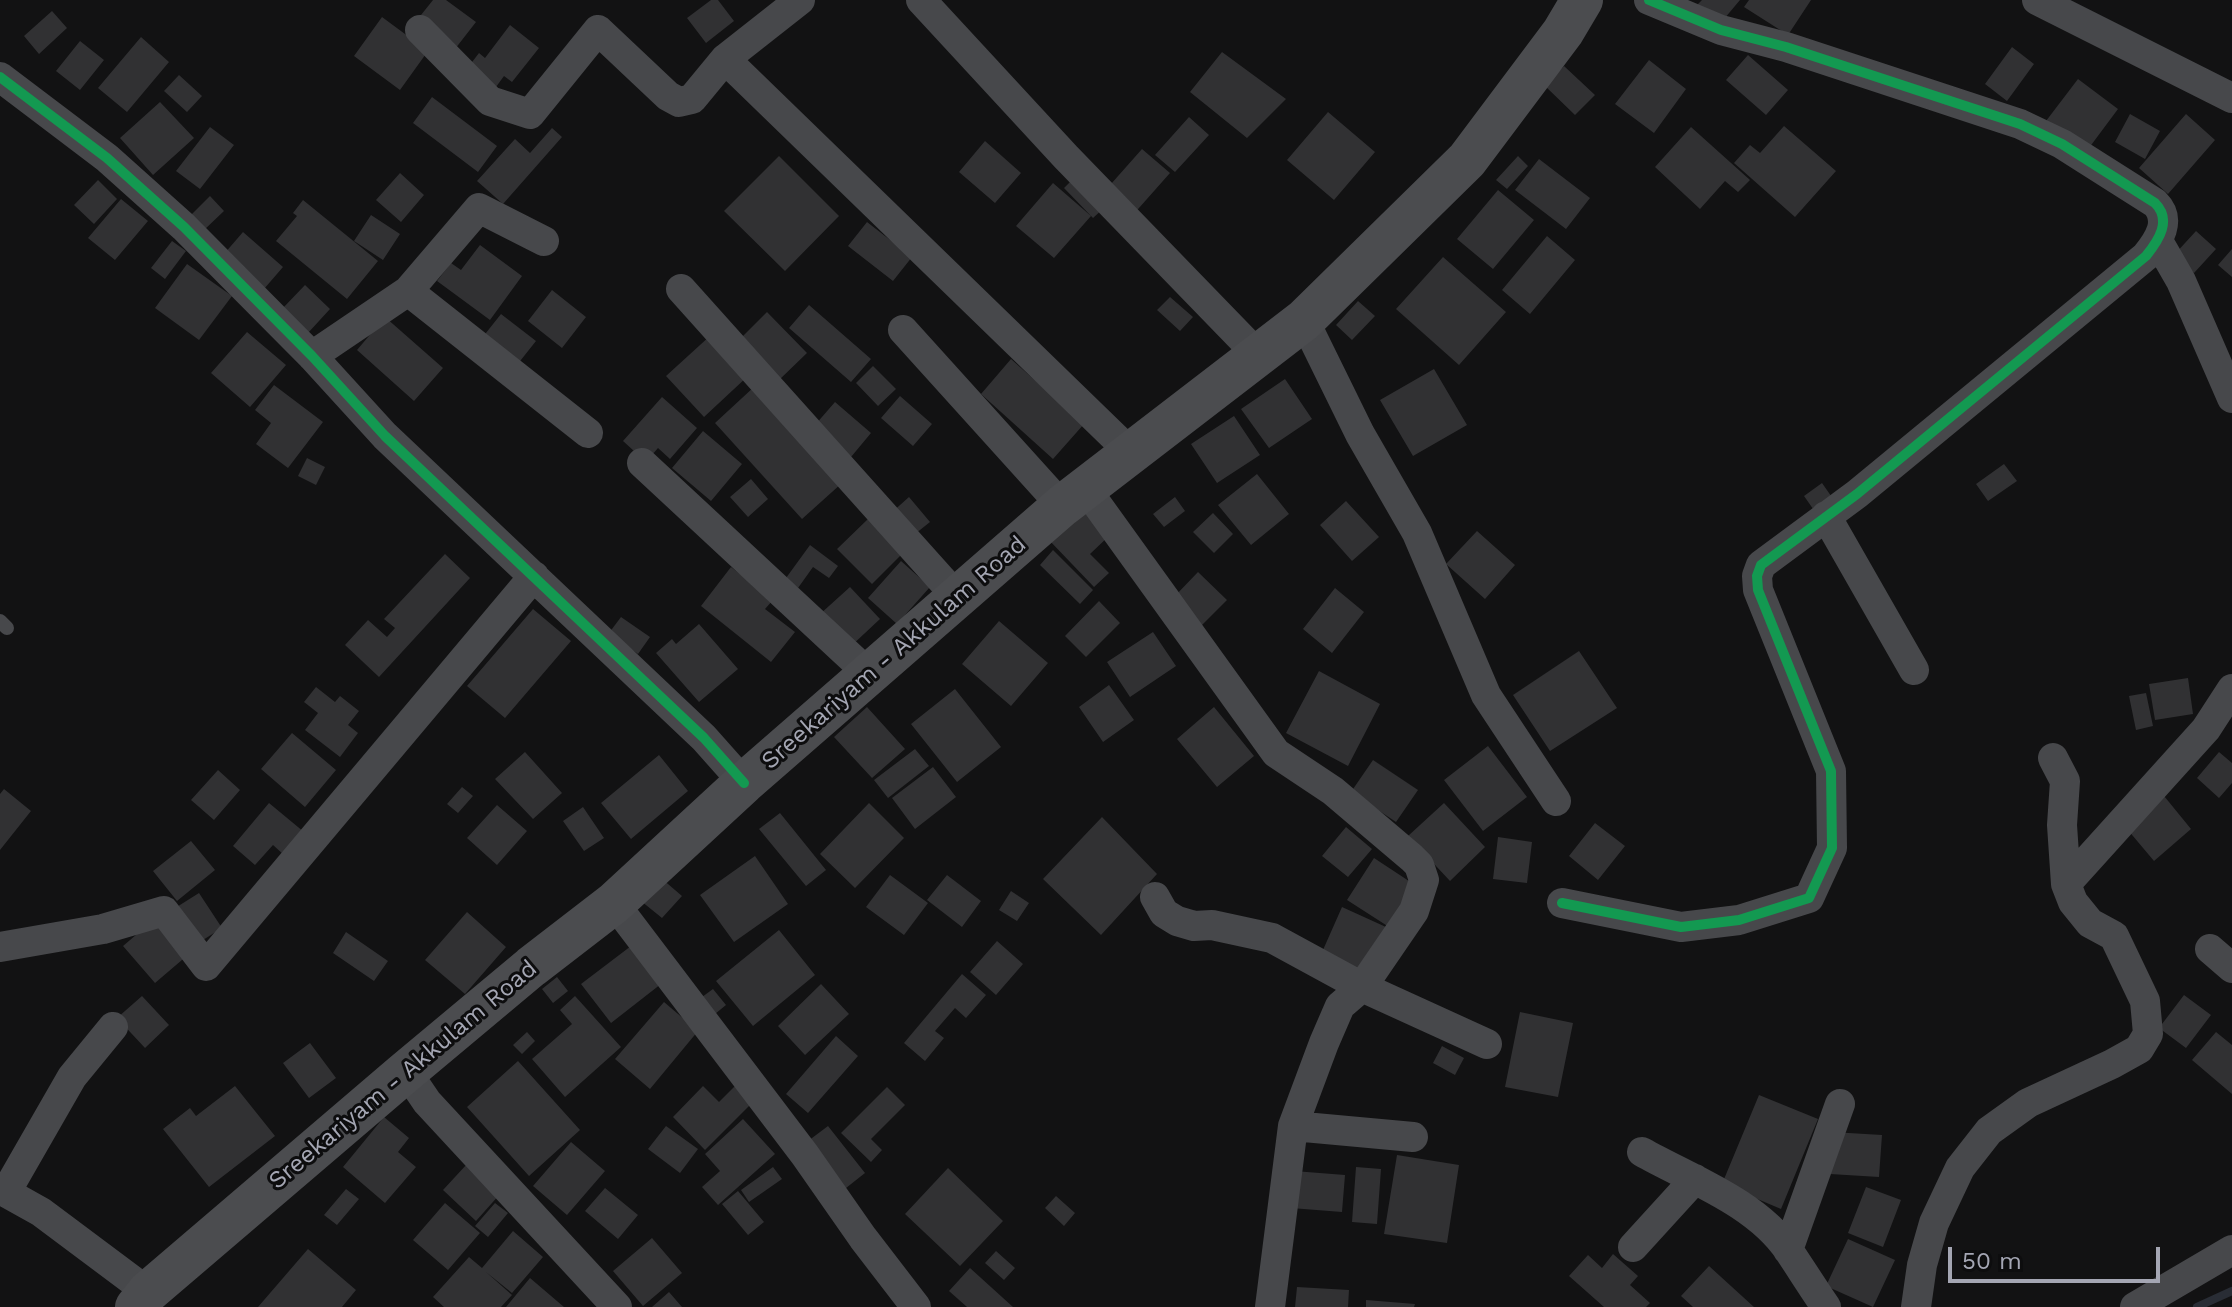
<!DOCTYPE html>
<html>
<head>
<meta charset="utf-8">
<style>
  body { margin:0 }
  #map { position:relative; width:2232px; height:1307px; overflow:hidden; background:#121213; font-family:"Work Sans",sans-serif }
  canvas { display:block }
  .scale { position:absolute; left:1948px; top:1247px; width:212px; height:36px; box-sizing:border-box; border:4px solid #a4a6b3; border-top:0; padding-left:10px; font-size:24px; line-height:28px; white-space:nowrap; color:#a4a6b3; -webkit-text-stroke:6px #0d0d0e; paint-order:stroke }
</style>
</head>
<body>
<div id="map">
<canvas width="2232" height="1307"></canvas>
<div class="scale">50 m</div>
</div>
<script>
const c = document.querySelector('canvas').getContext('2d');
c.lineJoin = 'round';
function stroke(path, color, width, dash) {
  c.strokeStyle = color;
  c.lineWidth = width;
  c.lineCap = dash ? 'butt' : 'round';
  c.setLineDash(dash || []);
  c.stroke(path);
}
function fill(path, color) {
  c.fillStyle = color;
  c.fill(path, 'evenodd');
}
function drawText(font, color, halo, rows, align = 'center') {
  c.font = font + ' "Work Sans",sans-serif';
  c.lineWidth = 6;
  c.setLineDash([]);
  c.textBaseline = 'middle';
  c.strokeStyle = halo;
  c.fillStyle = color;
  for (const [text, x, y, turn = 0] of rows) {
    c.save();
    c.translate(x, y);
    c.rotate((+turn || 0) * Math.PI / 180);
    c.textAlign = isNaN(turn) ? turn : align;
    if (halo) c.strokeText(text, 0, 0);
    c.fillText(text, 0, 0);
    c.restore();
  }
}
stroke(new Path2D(`
  M2197,1307L2232,1291`), '#292d35', 8);
fill(new Path2D(`
  M433,0H446L476,22L455,49L417,20Z
  M711,0H718L734,21L706,43L687,18Z
  M1702,0H1740L1719,25L1696,6Z
  M1749,0H1811L1788,35L1744,7Z
  M52,11L67,28L39,54L24,36Z
  M382,17L428,51L400,90L354,56Z
  M510,25L539,48L512,82L504,76L496,87L469,66L479,53L485,58Z
  M141,37L169,62L127,112L98,88Z
  M80,41L104,60L80,90L56,71Z
  M2012,47L2034,64L2007,101L1985,84Z
  M1222,52L1286,99L1247,138L1190,92Z
  M1748,55L1788,90L1766,115L1726,80Z
  M1649,60L1686,89L1654,133L1615,104Z
  M1564,66L1595,95L1575,115L1545,86Z
  M179,75L202,96L187,112L164,91Z
  M2078,79L2118,109L2086,152L2046,121Z
  M432,97L497,146L478,172L413,123Z
  M160,102L194,138L153,175L120,138Z
  M1328,112L1375,152L1334,200L1287,160Z
  M2130,114L2160,131L2145,159L2115,142Z
  M2186,114L2215,140L2168,194L2139,168Z
  M1189,117L1209,135L1175,172L1155,155Z
  M1784,126L1836,171L1795,217L1734,163L1750,145L1760,153Z
  M210,127L234,145L200,189L176,171Z
  M1691,127L1750,180L1738,192L1725,181L1700,209L1655,167Z
  M552,128L562,137L503,204L477,181L515,139L530,153Z
  M985,141L1021,173L995,203L959,172Z
  M1142,149L1170,173L1131,217L1103,193Z
  M779,156L839,216L785,271L724,211Z
  M1518,156L1528,166L1507,189L1496,180Z
  M1539,159L1590,198L1566,229L1515,190Z
  M400,173L424,195L401,222L376,200Z
  M1076,176L1105,207L1093,218L1064,188Z
  M98,180L117,199L94,224L74,205Z
  M1053,183L1091,216L1054,258L1016,226Z
  M1498,190L1534,220L1493,269L1457,239Z
  M210,196L224,211L203,231L189,217Z
  M121,199L148,221L115,260L88,238Z
  M303,200L378,261L347,299L276,241L297,216L293,213Z
  M371,215L400,234L383,260L354,241Z
  M867,222L912,257L893,281L848,246Z
  M2196,231L2216,249L2194,273L2174,255Z
  M243,232L283,267L264,289L224,254Z
  M1547,236L1575,260L1530,314L1502,290Z
  M172,241L186,251L165,279L151,268Z
  M480,245L522,276L490,320L437,281L451,263L461,270Z
  M2232,249V277L2218,265Z
  M1443,257L1506,312L1459,365L1396,309Z
  M187,264L232,296L199,340L155,308Z
  M305,285L330,309L308,333L282,309Z
  M552,290L586,317L562,348L528,321Z
  M1170,297L1193,317L1180,331L1157,310Z
  M1358,301L1375,316L1352,340L1336,325Z
  M809,305L871,359L851,382L789,328Z
  M767,312L807,353L778,381L738,341Z
  M501,314L536,341L513,370L478,343Z
  M385,317L443,368L414,401L357,350Z
  M247,332L286,365L250,407L211,373Z
  M711,335L748,376L704,417L666,376Z
  M1011,359L1084,424L1053,459L981,394Z
  M873,366L896,389L878,406L856,383Z
  M1434,369L1467,425L1413,456L1380,400Z
  M1285,379L1312,419L1269,448L1241,409Z
  M274,385L323,422L288,468L256,444L271,423L255,410Z
  M755,386L842,483L802,519L715,423Z
  M900,396L932,424L913,446L881,418Z
  M662,397L697,428L670,459L658,448L646,462L623,441Z
  M835,402L871,433L851,457L815,425Z
  M1234,416L1260,455L1217,483L1191,444Z
  M703,431L742,464L711,501L672,468Z
  M307,458L325,467L316,485L298,476Z
  M2004,464L2017,481L1988,501L1976,484Z
  M1257,474L1289,514L1251,545L1218,505Z
  M751,479L768,499L748,517L730,497Z
  M1822,483L1836,503L1818,516L1804,496Z
  M909,497L930,522L910,538L890,514Z
  M1175,497L1185,511L1164,527L1153,514Z
  M1346,501L1379,537L1352,561L1320,525Z
  M1082,506L1110,535L1090,554L1109,573L1094,587L1048,539Z
  M1213,513L1233,534L1214,553L1193,532Z
  M868,519L903,553L872,584L837,549Z
  M1477,531L1515,565L1485,599L1446,564Z
  M810,545L838,566L829,578L813,567L798,588L786,578Z
  M1053,550L1093,590L1080,604L1040,565Z
  M445,554L470,578L379,677L345,645L368,620L387,637L395,628L384,619Z
  M901,561L930,587L897,624L868,598Z
  M731,567L773,600L765,609L795,632L771,662L701,606Z
  M1198,572L1227,600L1201,626L1173,598Z
  M850,587L880,619L849,648L819,615Z
  M1335,588L1364,612L1332,653L1303,629Z
  M1099,601L1120,623L1086,657L1065,636Z
  M533,609L571,641L505,718L467,686Z
  M621,617L650,637L638,654L609,633Z
  M999,621L1048,663L1011,706L962,664Z
  M699,624L738,669L699,702L656,653L672,639L676,644Z
  M1153,632L1176,666L1130,697L1107,662Z
  M1579,651L1617,708L1550,751L1513,695Z
  M1319,671L1380,704L1348,766L1286,733Z
  M2188,678L2193,714L2155,720L2149,684Z
  M1109,685L1134,720L1103,742L1079,707Z
  M316,687L335,702L340,696L359,711L348,725L358,733L340,757L305,730L318,713L304,702Z
  M955,689L1001,747L957,782L911,724Z
  M2146,693L2153,726L2136,730L2129,696Z
  M867,707L905,749L872,778L834,737Z
  M1214,707L1254,756L1217,787L1177,739Z
  M292,733L336,770L305,807L261,769Z
  M1488,746L1527,797L1483,831L1444,780Z
  M915,749L929,766L888,798L874,780Z
  M525,752L562,793L533,819L495,779Z
  M2219,752L2232,763V783L2219,798L2197,778Z
  M659,755L688,791L631,839L601,803Z
  M1373,760L1418,790L1396,822L1351,792Z
  M933,767L956,797L915,829L892,798Z
  M218,770L240,790L214,820L191,800Z
  M462,787L473,796L458,813L447,804Z
  M4,789L31,811L0,850V794Z
  M2160,791L2191,829L2154,861L2122,823Z
  M269,803L304,832L284,855L273,845L255,865L233,846Z
  M869,803L904,838L855,888L820,854Z
  M1444,803L1485,847L1450,881L1408,836Z
  M497,805L527,831L497,865L467,838Z
  M583,807L604,838L584,851L563,821Z
  M780,813L826,870L806,886L759,829Z
  M1102,817L1157,874L1101,935L1043,879Z
  M1595,823L1625,846L1598,880L1569,856Z
  M1346,827L1372,849L1348,877L1322,856Z
  M1498,837L1532,842L1527,883L1493,879Z
  M191,841L215,870L177,901L153,871Z
  M755,856L788,904L734,942L700,895Z
  M1374,858L1415,885L1389,927L1347,900Z
  M890,875L928,903L904,935L866,907Z
  M947,875L981,901L962,927L927,900Z
  M661,878L682,896L662,918L641,901Z
  M1011,891L1029,903L1017,921L999,910Z
  M199,893L222,928L195,945L172,910Z
  M1342,907L1386,927L1363,978L1319,959Z
  M467,912L506,947L465,994L425,960Z
  M157,917L189,954L155,983L123,946Z
  M779,930L815,975L753,1026L716,981Z
  M346,932L388,961L374,981L333,953Z
  M997,941L1023,964L996,995L970,972Z
  M631,946L661,984L611,1023L581,984Z
  M962,974L986,995L966,1018L955,1008L935,1031L944,1038L925,1061L904,1043Z
  M557,977L568,991L553,1003L542,989Z
  M821,984L849,1014L805,1055L778,1026Z
  M713,989L726,1005L715,1014L702,997Z
  M2184,995L2211,1015L2186,1048L2159,1028Z
  M142,996L169,1025L145,1048L117,1018Z
  M575,996L621,1047L565,1097L532,1059L572,1024L560,1010Z
  M664,1002L698,1031L650,1089L615,1059Z
  M1520,1012L1573,1023L1558,1097L1505,1087Z
  M527,1032L535,1041L522,1054L513,1045Z
  M2216,1032L2232,1045V1094L2192,1060Z
  M836,1036L858,1056L808,1113L786,1094Z
  M310,1043L336,1078L309,1098L283,1063Z
  M1442,1046L1464,1058L1455,1075L1433,1063Z
  M518,1061L580,1130L529,1176L467,1107Z
  M738,1083L755,1100L705,1150L673,1117L703,1086L719,1102Z
  M235,1086L275,1136L209,1187L163,1129L190,1108L196,1116Z
  M887,1087L905,1105L871,1139L882,1150L871,1162L841,1133Z
  M1759,1095L1818,1119L1781,1209L1722,1184Z
  M384,1117L409,1138L398,1152L416,1167L385,1203L343,1167Z
  M743,1119L775,1154L718,1205L702,1187L720,1171L705,1154Z
  M666,1126L698,1149L680,1173L648,1149Z
  M828,1126L865,1173L841,1192L804,1144Z
  M1832,1132L1882,1135L1879,1177L1830,1174Z
  M571,1142L605,1171L567,1215L533,1186Z
  M1397,1155L1459,1165L1447,1243L1384,1234Z
  M467,1164L500,1194L476,1221L443,1190Z
  M773,1167L782,1179L749,1202L741,1190Z
  M1356,1167L1381,1169L1377,1224L1352,1222Z
  M948,1168L1003,1221L960,1266L905,1214Z
  M1294,1171L1345,1175L1342,1212L1291,1208Z
  M1866,1187L1901,1200L1883,1247L1848,1233Z
  M605,1188L638,1215L618,1239L585,1211Z
  M346,1189L359,1199L337,1225L324,1215Z
  M738,1191L764,1222L748,1235L722,1204Z
  M1056,1196L1075,1213L1064,1226L1045,1208Z
  M445,1203L480,1233L448,1270L413,1240Z
  M495,1203L508,1213L488,1237L475,1226Z
  M513,1231L543,1257L512,1293L486,1272L512,1295L501,1307H444L433,1297L469,1257L482,1268Z
  M652,1238L682,1273L643,1306L613,1271Z
  M1848,1239L1895,1260L1873,1307L1826,1286Z
  M308,1249L356,1290L342,1307H258Z
  M996,1251L1015,1268L1004,1280L985,1263Z
  M1613,1254L1638,1276L1630,1285L1650,1303L1646,1307H1604L1569,1276L1588,1255L1602,1268Z
  M1709,1266L1754,1307H1693L1681,1296Z
  M970,1268L1013,1307H967L949,1291Z
  M530,1278L564,1307H506Z
  M1297,1287L1349,1290L1348,1307H1295Z
  M669,1292L682,1307H652Z
  M1366,1300L1415,1304L1414,1307H1366Z`), '#313133');
stroke(new Path2D(`
  M0,621L7,628`), '#47484b', 14);
stroke(new Path2D(`
  M921,0L1066,157L1258,355
  M2037,0L2232,98
  M420,30L490,101L530,114L598,30L668,96L679,102L692,99L725,59L800,0
  M725,59L1131,453
  M0,77L107,158L184,227L312,356L385,436L704,738L744,783
  M2158,241L2181,281L2232,398
  M681,289L958,598
  M408,291L588,433
  M1304,320L1360,434L1417,533L1486,695L1556,801
  M903,330L1062,506
  M312,356L408,291L479,208L544,241
  M642,463L869,674
  M1086,489L1276,753L1333,791L1412,858L1419,865L1424,880L1414,911L1362,987L1340,1006L1324,1043L1293,1126L1270,1307
  M1826,516L1914,670
  M2066,884L2206,729L2232,689
  M1155,897L1164,913L1177,921L1194,926L1212,925L1272,938L1362,987L1487,1044
  M614,903L805,1155L863,1238L916,1307
  M1562,903L1681,927L1739,920L1809,898L1832,848L1831,771L1758,590L1757,576L1761,565L1857,494L2146,256C2159,240 2172,220 2155,203L2062,144L2020,124L1786,47L1721,30L1649,0
  M0,947L103,929L164,911L206,966L534,576
  M2210,949L2232,968
  M406,1071L427,1102L617,1307
  M1293,1126L1413,1137
  M1642,1152C1690,1179 1757,1203 1789,1251C1801,1269 1813,1288 1826,1307
  M0,1189L41,1212L148,1292
  M6,1192L72,1077L113,1027
  M1633,1247L1695,1179
  M1788,1250L1840,1104
  M1916,1307L1922,1265L1934,1223L1960,1168L1989,1131L2028,1103L2112,1064L2139,1049L2148,1034L2145,1001L2114,936L2090,923L2073,902L2066,884L2062,825L2065,781L2053,758
  M2135,1307L2232,1250`), '#47484b', 30);
stroke(new Path2D(`
  M136,1307L148,1292L403,1074L531,967L614,903L744,783L1062,506L1304,320L1467,160L1563,32L1582,0`), '#4b4c4f', 42);
stroke(new Path2D(`
  M0,77L107,158L184,227L312,356L385,436L704,738L744,783
  M1562,903L1681,927L1739,920L1809,898L1832,848L1831,771L1758,590L1757,576L1761,565L1857,494L2146,256C2159,240 2172,220 2155,203L2062,144L2020,124L1786,47L1721,30L1649,0`), '#139951', 10);
drawText('24px', '#a4a6b3', '#0d0d0e', [
  ["Sreekariyam - Akkulam Road",894,653,-41],
  ["Sreekariyam - Akkulam Road",403,1075,-40]
]);
</script>
</body>
</html>
